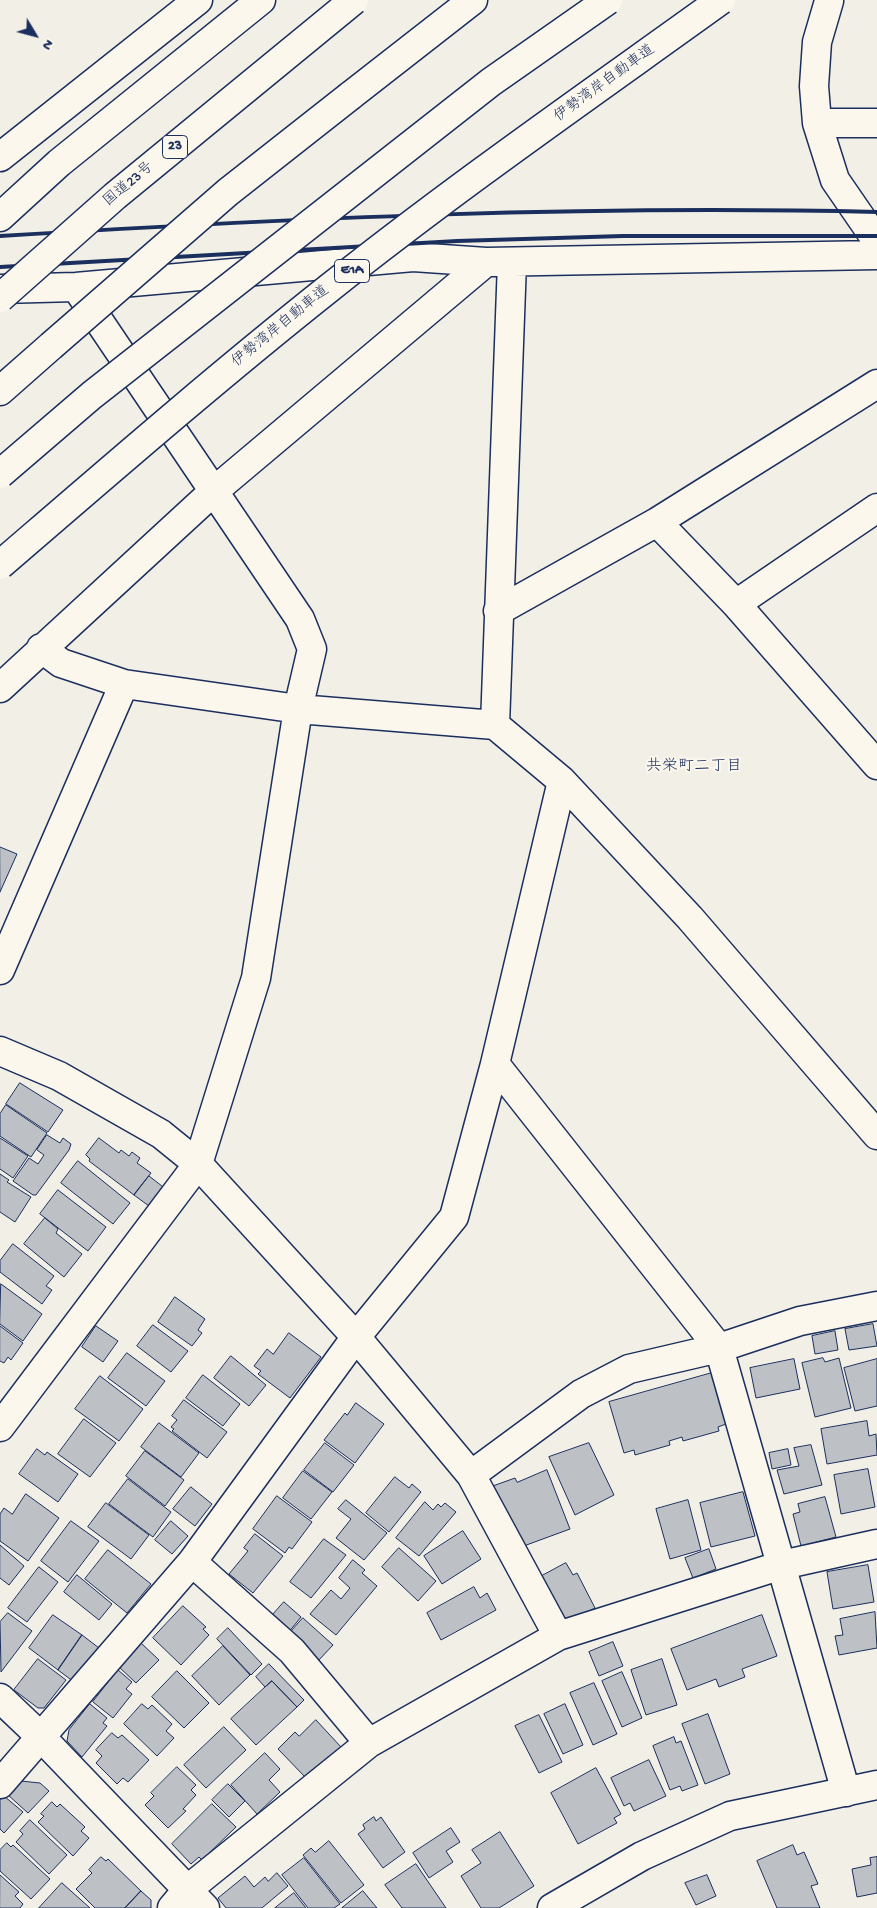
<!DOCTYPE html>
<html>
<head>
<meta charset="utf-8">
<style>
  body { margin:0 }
  #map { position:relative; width:877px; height:1908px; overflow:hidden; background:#f2efe6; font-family:"Gochi Hand",sans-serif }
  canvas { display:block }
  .north { position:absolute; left:10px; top:10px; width:50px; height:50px; -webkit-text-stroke:4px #fbf7ec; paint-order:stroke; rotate:127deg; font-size:14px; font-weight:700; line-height:20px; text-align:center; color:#1b2f5e }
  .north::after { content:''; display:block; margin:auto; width:18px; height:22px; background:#1b2f5e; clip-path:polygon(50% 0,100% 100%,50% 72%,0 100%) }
</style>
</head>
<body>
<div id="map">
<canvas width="877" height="1908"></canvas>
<div class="north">N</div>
</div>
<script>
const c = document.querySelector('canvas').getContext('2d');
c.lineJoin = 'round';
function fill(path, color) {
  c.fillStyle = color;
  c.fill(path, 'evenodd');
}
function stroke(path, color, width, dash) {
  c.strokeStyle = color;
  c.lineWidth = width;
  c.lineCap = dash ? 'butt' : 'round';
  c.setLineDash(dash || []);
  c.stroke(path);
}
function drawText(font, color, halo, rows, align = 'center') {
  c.font = font + ' "Gochi Hand","Klee One",sans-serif';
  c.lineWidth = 4;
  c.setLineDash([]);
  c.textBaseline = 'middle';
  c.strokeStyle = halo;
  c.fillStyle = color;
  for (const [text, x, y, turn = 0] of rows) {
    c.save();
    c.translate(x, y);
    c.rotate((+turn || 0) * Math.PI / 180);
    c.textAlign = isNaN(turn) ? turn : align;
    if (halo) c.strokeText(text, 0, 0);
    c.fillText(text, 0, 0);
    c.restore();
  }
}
const building = new Path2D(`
  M0,847L17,854L0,892Z
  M20,1083L63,1110L48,1132L6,1104Z
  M6,1105L47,1133L31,1157L0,1136V1114Z
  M47,1135L60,1143L63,1138L71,1144L69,1150L36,1195H33L13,1181L29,1158L38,1164L44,1155L37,1150Z
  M0,1138L28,1156L13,1178L0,1169Z
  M99,1138L119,1153L121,1150L129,1156L132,1152L140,1158L137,1163L151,1173L134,1195L89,1161L90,1159L86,1155Z
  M78,1161L130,1203L113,1224L61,1183Z
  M0,1174L9,1180L7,1182L31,1197L15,1222L0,1212Z
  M149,1176L167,1190L153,1209L134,1195Z
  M58,1190L106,1227L88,1251L40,1214Z
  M45,1218L58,1229L56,1233L82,1254L64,1277L24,1244Z
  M13,1244L54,1276L46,1286L52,1290L42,1304L0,1272V1261Z
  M1,1284L42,1314L23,1341L0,1324Z
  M175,1297L205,1319L198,1330L202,1333L192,1346L158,1322Z
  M873,1324L877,1346L849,1350L845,1329Z
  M153,1325L188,1351L171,1372L137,1346Z
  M0,1326L23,1343L11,1360L8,1357L4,1363L0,1361Z
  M96,1326L118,1341L103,1362L82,1347Z
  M835,1331L838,1350L815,1354L812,1336Z
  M289,1333L321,1357L290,1398L258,1374L261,1371L254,1366L267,1349L273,1354Z
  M127,1353L165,1381L146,1406L108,1378Z
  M231,1356L266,1385L249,1406L214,1378Z
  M823,1358L825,1362L839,1358L851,1408L815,1417L802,1363Z
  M794,1359L800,1389L756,1398L750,1368Z
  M877,1359V1406L855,1411L844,1368Z
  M712,1373L726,1424L718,1427L719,1431L683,1441L682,1437L669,1441L670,1445L635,1455L634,1450L624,1453L609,1402Z
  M203,1375L240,1404L223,1426L186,1398Z
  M100,1376L143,1409L119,1441L75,1409Z
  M184,1400L227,1432L207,1458L172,1431L174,1429L171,1427L177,1420L172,1416Z
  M356,1403L384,1424L355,1463L324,1440L345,1413L347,1415Z
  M84,1419L116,1443L90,1477L58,1454Z
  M867,1421L869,1436L876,1434L877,1455L827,1464L821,1429Z
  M159,1423L199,1453L181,1477L141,1447Z
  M325,1443L354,1465L333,1492L304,1470Z
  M589,1443L614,1495L575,1515L549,1457Z
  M811,1445L822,1485L784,1494L777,1470L799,1466L794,1448Z
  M37,1449L45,1455L47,1452L78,1474L58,1502L19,1474Z
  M788,1449L791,1465L772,1469L769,1453Z
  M145,1451L184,1480L165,1506L126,1476Z
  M868,1469L875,1507L841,1514L834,1475Z
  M547,1470L570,1529L521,1547L490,1487L515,1478L517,1482Z
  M303,1471L332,1492L311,1519L283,1498Z
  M395,1477L409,1488L412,1484L421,1492L389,1532L366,1513Z
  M128,1479L171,1512L153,1537L109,1504Z
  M191,1487L212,1504L195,1526L173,1509Z
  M743,1492L755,1536L711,1547L700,1503Z
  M26,1494L59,1518L28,1561L0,1541V1514L4,1508L12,1514Z
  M277,1496L312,1522L292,1549L289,1547L285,1553L253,1529Z
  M825,1497L836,1537L801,1546L793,1514L800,1512L798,1504Z
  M346,1500L387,1533L364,1560L336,1538L351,1519L338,1509Z
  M688,1500L701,1550L670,1559L656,1509Z
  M425,1502L433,1510L438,1504L441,1507L445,1503L456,1512L419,1556L396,1538Z
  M106,1503L149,1535L131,1559L88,1527Z
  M71,1521L99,1541L68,1582L41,1561Z
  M171,1521L188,1536L172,1554L155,1540Z
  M463,1531L481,1559L442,1584L424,1556Z
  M255,1534L283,1556L253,1593L229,1574L248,1551L244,1548Z
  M324,1539L346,1555L311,1598L290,1582Z
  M0,1545L24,1566L9,1585L0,1578Z
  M399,1548L436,1581L418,1601L382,1567Z
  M709,1549L716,1569L693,1578L685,1558Z
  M108,1550L151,1584L127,1613L85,1579Z
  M353,1560L365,1570L362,1573L377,1586L336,1635L310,1614L331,1590L341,1599L350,1588L339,1578Z
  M566,1563L573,1575L577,1573L595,1608L559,1627L540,1577Z
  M868,1565L874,1602L833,1609L827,1572Z
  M39,1567L58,1582L27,1622L8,1608Z
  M77,1575L112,1604L99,1620L64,1592Z
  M474,1587L480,1598L487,1593L496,1610L441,1640L427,1613Z
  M284,1602L301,1617L288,1633L270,1618Z
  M183,1606L206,1627L203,1629L209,1635L181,1665L153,1638Z
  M875,1612L877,1648L839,1655L835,1636L843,1635L840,1619Z
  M8,1613L32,1631L1,1672L0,1622Z
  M53,1615L82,1635L58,1670L29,1648Z
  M762,1615L777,1656L742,1669L745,1677L719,1687L716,1679L687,1690L671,1649Z
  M303,1618L333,1645L318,1661L289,1634Z
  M228,1628L262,1664L251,1675L217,1639Z
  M82,1635L99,1648L74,1682L58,1670Z
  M613,1642L623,1666L599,1676L589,1652Z
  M141,1643L159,1660L136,1683L119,1667Z
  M223,1646L250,1675L219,1705L192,1676Z
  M38,1659L66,1680L44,1708H38L14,1690Z
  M662,1659L677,1705L646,1715L631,1670Z
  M269,1664L304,1700L297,1707L272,1681L265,1687L256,1677Z
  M118,1670L132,1682L126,1689L132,1694L113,1718L93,1702Z
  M177,1671L209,1703L184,1728L152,1697Z
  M622,1672L642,1718L622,1727L602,1681Z
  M272,1681L297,1707L256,1745L231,1719Z
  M594,1683L617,1734L593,1745L570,1693Z
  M90,1704L107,1718L103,1723L107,1726L82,1757L67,1741L69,1730Z
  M142,1704L148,1709L152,1705L172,1724L166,1731L174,1738L157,1756L124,1724Z
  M565,1704L583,1745L563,1754L544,1714Z
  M708,1714L730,1774L705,1784L682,1724Z
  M539,1715L562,1762L539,1773L515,1726Z
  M316,1720L341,1747L307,1779L278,1749L295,1732L299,1736Z
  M224,1727L246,1750L206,1788L184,1765Z
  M112,1733L118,1738L122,1735L149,1760L128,1782L123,1778L117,1784L96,1763L102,1756L96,1750Z
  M674,1737L676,1743L681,1741L698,1785L682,1791L680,1786L670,1790L653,1746Z
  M265,1753L280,1769L269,1780L280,1792L257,1814L231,1785Z
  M649,1760L666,1796L634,1811L630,1803L624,1806L611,1778Z
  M177,1767L196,1785L191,1790L196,1795L183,1809L186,1811L168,1828L145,1805L154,1796L151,1793Z
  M596,1768L621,1814L614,1818L617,1823L578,1844L551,1793Z
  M21,1781L40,1783L49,1791L28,1813L8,1795Z
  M228,1784L245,1801L229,1817L212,1800Z
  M4,1796L23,1812L4,1833L0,1829V1801Z
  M52,1802L57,1807L60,1804L85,1827L81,1831L89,1838L73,1856L38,1822L44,1816L41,1814Z
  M212,1804L236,1827L202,1860L199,1857L191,1864L172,1844Z
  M374,1817L376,1821L381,1817L405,1852L383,1868L358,1834L365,1829L363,1825Z
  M30,1820L67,1855L49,1874L16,1842L23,1834L20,1831Z
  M451,1828L460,1842L446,1851L453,1862L429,1878L413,1853Z
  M500,1832L534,1886L499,1908H481L461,1876L481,1863L472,1850Z
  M329,1841L364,1885L341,1903L303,1855L311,1848L315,1852Z
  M7,1843L11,1847L13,1845L50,1879L31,1899L0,1871V1850Z
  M793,1845L797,1855L804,1852L818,1884L811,1886L820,1908H777L757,1861Z
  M101,1857L106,1861L108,1859L141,1891L125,1908H95L76,1889L92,1873L89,1870Z
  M877,1857V1893L857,1897L852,1869L871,1865L870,1858Z
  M304,1858L340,1904L334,1908H308L282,1875Z
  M416,1864L446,1908H402L385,1885Z
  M277,1873L288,1886L262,1908H226L218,1898L245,1876L254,1887L265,1877L268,1881Z
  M0,1875L19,1892L15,1896L23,1904L20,1908H0Z
  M707,1875L716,1896L696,1905L685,1883Z
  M62,1883L90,1908H39Z
  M141,1891L151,1900V1908H125Z
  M363,1891L377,1908H342Z
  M294,1893L306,1908H275Z`);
fill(building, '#bdc0c4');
stroke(building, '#1b2f5e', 1);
const street = new Path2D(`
  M829,1L817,42L814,86L817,123L835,180L877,241
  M817,123H877
  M0,157L198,0
  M0,289L76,287L413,257L486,262L877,255
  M657,522L736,604L877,765
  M736,604L877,508
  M498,611L657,522L877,384
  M41,648L61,663L124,684L298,709L495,725L562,781L690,918L877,1135
  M0,688L214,491L486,262
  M495,725L512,262
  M0,970L124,684
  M0,1051L59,1076L161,1134L198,1164L356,1337L471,1475L558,1636
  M495,1064L719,1348L846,1792
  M0,1427L198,1164L256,978L298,709L312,649L300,619L76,287
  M471,1475L581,1394L629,1369L719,1348L800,1321L877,1306
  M192,1562L292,1651L369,1743
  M0,1698L40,1736L205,1908
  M0,1784L192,1562L356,1337L454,1217L495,1064L562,781
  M172,1908L187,1890L369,1743L558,1636L782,1565L877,1544`);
const secondary = new Path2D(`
  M552,1908L642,1856L730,1816L877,1785`);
const highway = new Path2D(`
  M350,96L473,0
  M0,217L59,163L261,0
  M0,391L51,346`);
stroke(street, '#1b2f5e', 31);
stroke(secondary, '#1b2f5e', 31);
stroke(highway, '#1b2f5e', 31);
stroke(street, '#fbf7ec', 28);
stroke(secondary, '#fbf7ec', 28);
stroke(highway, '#fbf7ec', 28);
stroke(new Path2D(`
  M0,236C292,218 584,205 877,212
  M0,267L457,241L623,236H877`), '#1b2f5e', 4);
const highwayBridge = new Path2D(`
  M0,298L115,196L354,0
  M51,346L228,192L350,96
  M0,474L92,395L491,82L608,0
  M0,565C108,472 216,378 328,289C455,188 589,95 721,0`);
stroke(highwayBridge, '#1b2f5e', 31, []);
stroke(highwayBridge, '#fbf7ec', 28);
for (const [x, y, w] of [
  [175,147,25],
  [352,271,35]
]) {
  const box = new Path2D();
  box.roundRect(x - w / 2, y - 11.5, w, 23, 4);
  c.fillStyle = '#fbf7ec';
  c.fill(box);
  stroke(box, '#1b2f5e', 1);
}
drawText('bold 14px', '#1b2f5e', null, [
  ["23",175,147],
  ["E1A",352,271]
]);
drawText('15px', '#1b2f5e', '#fbf7ec', [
  ["伊勢湾岸自動車道",605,84,-36],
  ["国道23号",129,185,-40],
  ["伊勢湾岸自動車道",281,327,-39]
]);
drawText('16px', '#1b2f5e', '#fbf7ec', [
  ["共栄町二丁目",694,768]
]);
</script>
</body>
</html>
